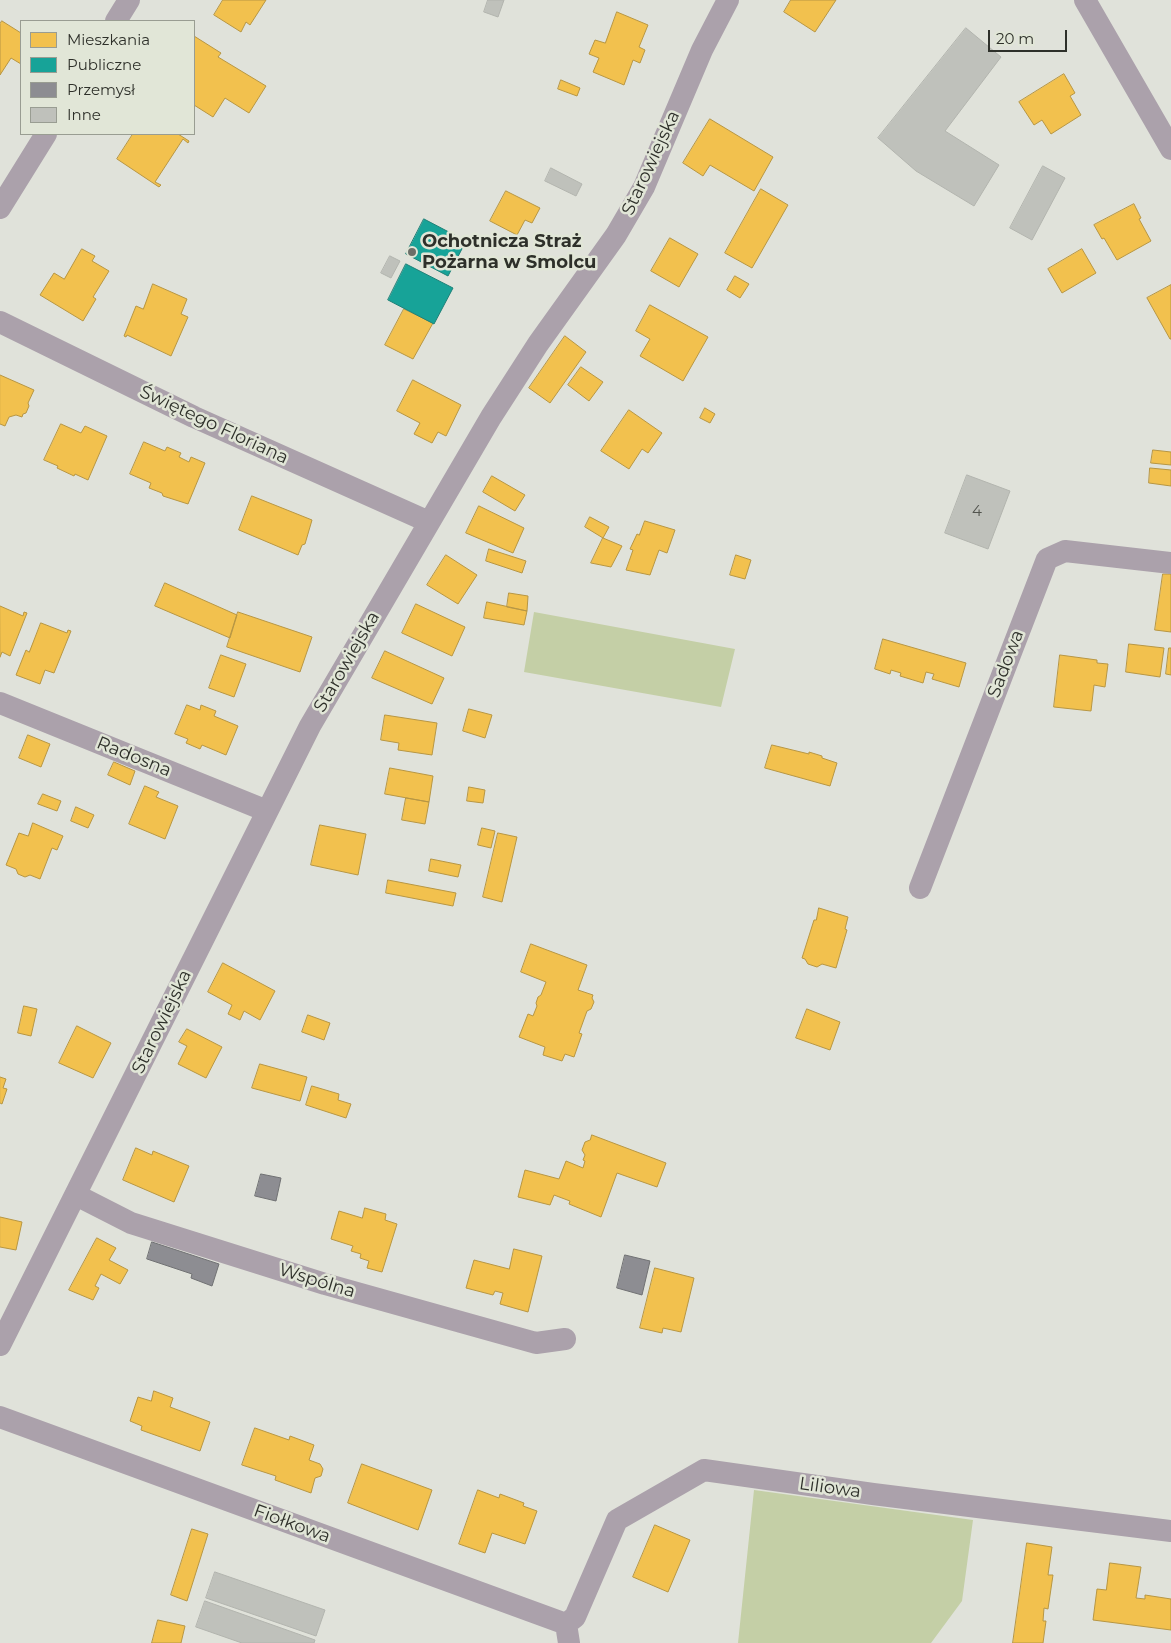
<!DOCTYPE html>
<html>
<head>
<meta charset="utf-8">
<style>
  body { margin:0 }
  #map { position:relative; width:1171px; height:1643px; overflow:hidden; background:#e0e2da; font-family:Montserrat,sans-serif }
  canvas { display:block }
  .legend { position:absolute; left:20px; top:20px; width:175px; height:115px; box-sizing:border-box; background:#e1e6d7; border:1px solid #999d92; margin:0; padding:6px 9px; list-style:none; font-size:15px; color:#2e302a }
  .legend li { display:flex; align-items:center; gap:10px; height:25px }
  .legend b { width:25px; border:1px solid #999d92 }
  .scale { position:absolute; left:988px; top:30px; width:79px; height:22px; box-sizing:border-box; border:2px solid #2e302a; border-top:0; padding-left:6px; font-size:15px; line-height:18px; white-space:nowrap; color:#2e302a; -webkit-text-stroke:4px #e1e6d7; paint-order:stroke }
</style>
</head>
<body>
<div id="map">
<canvas width="1171" height="1643"></canvas>
<ul class="legend">
<li><b style="height:14px;background:#f2c14e"></b>Mieszkania</li>
<li><b style="height:14px;background:#17a398"></b>Publiczne</li>
<li><b style="height:14px;background:#8d8d92"></b>Przemysł</li>
<li><b style="height:14px;background:#bfc1bb"></b>Inne</li>
</ul>
<div class="scale">20 m</div>
</div>
<script>
const c = document.querySelector('canvas').getContext('2d');
c.lineJoin = 'round';
function fill(path, color) {
  c.fillStyle = color;
  c.fill(path, 'evenodd');
}
function stroke(path, color, width, dash) {
  c.strokeStyle = color;
  c.lineWidth = width;
  c.lineCap = dash ? 'butt' : 'round';
  c.setLineDash(dash || []);
  c.stroke(path);
}
function drawText(font, color, halo, rows, align = 'center') {
  c.font = font + ' Montserrat,sans-serif';
  c.lineWidth = 5;
  c.setLineDash([]);
  c.textBaseline = 'middle';
  c.strokeStyle = halo;
  c.fillStyle = color;
  for (const [text, x, y, turn = 0] of rows) {
    c.save();
    c.translate(x, y);
    c.rotate((+turn || 0) * Math.PI / 180);
    c.textAlign = isNaN(turn) ? turn : align;
    if (halo) c.strokeText(text, 0, 0);
    c.fillText(text, 0, 0);
    c.restore();
  }
}
fill(new Path2D(`
  M534,612L735,649L721,707L524,672Z
  M754,1490L973,1520L962,1601L931,1643H738Z`), '#c4cfa6');
const homes = new Path2D(`
  M223,0H266L250,25L246,22L241,32L214,15Z
  M791,0H836L815,32L784,12Z
  M617,12L648,25L639,47L645,50L640,63L633,60L624,85L593,72L599,58L589,54L595,40L605,43Z
  M2,21L21,33V64L11,58L0,75V24Z
  M194,36L221,53L218,57L266,86L249,113L225,98L213,117L194,105Z
  M1064,74L1075,93L1070,96L1081,115L1051,134L1042,120L1034,125L1019,102Z
  M561,80L580,88L577,96L558,89Z
  M710,119L773,157L754,191L710,165L703,176L683,163Z
  M133,134H178L189,141L188,143L183,139L155,182L161,185L159,187L117,159Z
  M761,189L788,205L752,268L725,253Z
  M506,191L540,208L532,223L525,220L517,235L490,221Z
  M1134,204L1141,218L1139,219L1151,241L1117,260L1104,238L1102,239L1094,225Z
  M670,238L698,254L679,287L651,271Z
  M82,249L95,256L92,261L109,271L93,297L96,299L83,321L40,295L54,273L64,279Z
  M1082,249L1096,273L1062,293L1048,269Z
  M735,276L749,284L740,298L727,290Z
  M153,284L187,299L181,314L188,317L171,356L127,335L126,337L124,336L136,306L143,309Z
  M1171,285V339H1170L1147,298Z
  M650,305L708,337L683,381L640,356L650,339L636,331Z
  M404,309L433,323L413,359L385,345Z
  M565,336L586,352L550,403L529,388Z
  M581,367L603,382L589,401L568,385Z
  M0,375L34,390L28,403L29,406L26,413L23,414L22,417L16,415L9,417L5,426L0,424Z
  M413,380L461,405L446,436L438,432L432,443L414,434L420,423L397,411Z
  M705,408L715,414L710,423L700,418Z
  M629,410L662,433L648,453L642,449L629,469L601,451Z
  M61,424L81,433L85,426L107,436L88,480L75,474L74,476L57,468L58,466L44,460Z
  M144,442L165,451L167,447L181,453L179,457L189,462L191,457L205,463L188,504L163,496L162,493L149,488L151,483L130,474Z
  M1153,450L1171,452V465L1151,463Z
  M1150,468L1171,470V486L1149,483Z
  M492,476L525,495L515,511L483,492Z
  M252,496L312,520L305,544L302,545L298,555L239,530Z
  M479,506L524,528L513,553L466,533Z
  M590,517L609,527L603,538L585,527Z
  M645,521L675,530L667,553L659,550L650,575L626,570L633,550L630,549L637,534L639,535Z
  M603,538L622,546L611,567L591,563Z
  M489,549L526,561L522,573L486,561Z
  M446,555L477,575L458,604L427,585Z
  M736,555L751,560L745,579L730,575Z
  M1163,574H1171V632L1155,630Z
  M165,583L237,615L230,638L155,606Z
  M509,593L528,596L527,611L507,607Z
  M487,602L527,611L524,625L484,618Z
  M416,604L465,627L452,656L402,633Z
  M0,606L23,616L24,612L27,613L10,656L2,652L0,657Z
  M238,612L312,637L300,672L227,647Z
  M41,623L67,633L68,630L71,631L54,673L45,670L40,684L16,675L26,650L29,652Z
  M883,639L966,663L959,687L932,679L934,674L926,672L923,683L900,676L901,673L891,670L890,674L875,669Z
  M1129,644L1164,648L1160,677L1126,672Z
  M1169,648H1171V675L1166,674Z
  M385,651L444,678L432,704L372,678Z
  M221,655L246,664L234,697L209,688Z
  M1060,655L1097,660V663L1108,664L1105,687L1094,685L1091,711L1054,707Z
  M187,705L200,710L201,705L216,711L214,716L238,726L226,755L202,745L200,749L186,743L188,739L175,734Z
  M469,709L492,715L485,738L463,731Z
  M385,715L437,723L432,755L398,750L399,743L381,740Z
  M28,735L50,744L41,767L19,758Z
  M772,745L809,754V752L822,756V758L837,763L830,786L765,768Z
  M114,762L135,771L130,785L108,775Z
  M390,768L433,776L429,802L385,794Z
  M145,786L159,792L156,797L178,806L165,839L129,824Z
  M469,787L485,790L483,803L467,801Z
  M43,794L61,801L57,811L38,804Z
  M406,798L429,802L425,824L402,820Z
  M76,807L94,815L88,828L71,821Z
  M33,823L63,836L57,850L52,848L40,879L30,875L25,877L18,874L16,869L6,865L19,833L28,836Z
  M320,825L366,834L358,875L311,865Z
  M482,828L495,831L491,848L478,845Z
  M498,833L517,837L502,902L483,897Z
  M431,859L461,865L458,877L429,871Z
  M388,880L456,893L453,906L386,893Z
  M819,908L848,917L845,929L847,930L836,968L822,964L817,967L808,964L805,959L802,958L814,920H816Z
  M531,944L587,965L578,990L593,995L592,998L594,1002L591,1009L587,1011L579,1033L582,1034L574,1057L565,1054L562,1061L543,1055L545,1047L519,1037L528,1014L533,1016L537,1006L536,1003L538,997L541,995L546,982L521,972Z
  M223,963L275,991L260,1020L244,1011L240,1020L228,1014L232,1005L208,992Z
  M24,1006L37,1009L31,1036L18,1033Z
  M807,1009L840,1022L830,1050L796,1038Z
  M308,1015L330,1023L324,1040L302,1032Z
  M77,1026L111,1043L93,1078L59,1063Z
  M187,1029L222,1047L206,1078L178,1064L187,1046L179,1042Z
  M260,1064L307,1077L300,1101L252,1088Z
  M0,1077L6,1079L3,1088L7,1089L2,1104L0,1103Z
  M312,1086L339,1094L338,1100L351,1104L346,1118L306,1105Z
  M592,1135L666,1163L657,1187L617,1173L601,1217L569,1204L570,1201L554,1195L550,1205L518,1197L525,1170L559,1179L566,1161L583,1168L585,1161L583,1160L585,1155L582,1150L585,1142L590,1140Z
  M136,1148L152,1155L153,1151L189,1166L174,1202L123,1180Z
  M365,1208L386,1214L385,1220L397,1224L382,1272L367,1268L369,1261L360,1258L361,1254L351,1251L353,1246L331,1239L339,1211L362,1218Z
  M0,1217L22,1222L16,1250L0,1247Z
  M97,1238L116,1248L109,1260L128,1270L120,1284L101,1274L95,1286L99,1288L93,1300L69,1290Z
  M514,1249L542,1256L528,1312L500,1304L503,1293L495,1291L493,1295L466,1288L474,1260L509,1269Z
  M655,1268L694,1278L681,1332L663,1328L662,1333L640,1328Z
  M154,1391L173,1398L170,1407L210,1422L200,1451L141,1430L142,1426L130,1421L138,1397L151,1401Z
  M255,1428L289,1440L290,1436L314,1445L309,1460L320,1464L323,1469L321,1476L315,1478L311,1493L275,1480L276,1476L242,1465Z
  M362,1464L432,1490L418,1530L348,1503Z
  M478,1490L499,1498L500,1494L524,1503L523,1506L537,1511L525,1544L492,1533L485,1553L459,1544Z
  M655,1525L690,1540L668,1592L633,1577Z
  M192,1529L208,1534L187,1601L171,1595Z
  M1027,1543L1052,1547L1048,1575H1053L1048,1609L1044,1608L1043,1621H1046L1043,1643H1013Z
  M1110,1563L1141,1567L1136,1598L1145,1599V1595L1171,1599V1630L1093,1620L1097,1589L1106,1590Z
  M158,1620L185,1626L181,1643H152Z`);
fill(homes, '#f2c14e');
stroke(homes, '#b79643', 1);
const public = new Path2D(`
  M424,219L466,241L448,276L406,254Z
  M406,264L453,288L434,324L388,300Z`);
fill(public, '#17a398');
stroke(public, '#1e8077', 1);
const industry = new Path2D(`
  M261,1174L281,1178L276,1201L255,1196Z
  M152,1242L219,1264L212,1286L191,1278L192,1274L147,1259Z
  M625,1255L650,1261L642,1295L617,1288Z`);
fill(industry, '#8d8d92');
stroke(industry, '#707173', 1);
const building = new Path2D(`
  M488,0H504L498,17L484,12Z
  M966,28L1001,57L945,131L999,165L974,206L916,171L878,138Z
  M1043,166L1065,178L1032,240L1010,228Z
  M551,168L582,184L576,196L545,181Z
  M390,256L400,261L391,278L381,273Z
  M967,475L1010,491L988,549L945,533Z
  M215,1572L325,1610L316,1636L206,1598Z
  M205,1601L315,1640L314,1643H242L196,1627Z`);
fill(building, '#bfc1bb');
stroke(building, '#b2b4ae', 1);
stroke(new Path2D(`
  M1085,0L1171,149
  M116,21L129,0
  M0,208L46,134
  M0,322L194,417L429,522
  M0,703L267,811
  M920,888L1047,559L1065,551L1171,563
  M76,1195L131,1223L325,1284L536,1343L565,1339
  M0,1345L310,726L491,417L538,344L616,235L644,187L702,50L728,0
  M0,1417L566,1624L569,1643
  M566,1624L575,1617L617,1520L704,1470L873,1494L1171,1531`), '#aba1ab', 22);
for (const [x, y, r, color] of [
  [412,252,5,"#6c6e68"]
]) {
  const dot = new Path2D();
  dot.arc(x, y, r, 0, 2 * Math.PI);
  c.fillStyle = color;
  c.fill(dot);
  stroke(dot, '#e1e6d7', 2);
}
drawText('15px', '#52544e', null, [
  ["4",977,512]
]);
drawText('18px', '#2e302a', '#e1e6d7', [
  ["Starowiejska",651,163,-65],
  ["Świętego Floriana",214,425,25],
  ["Starowiejska",347,662,-60],
  ["Sadowa",1006,664,-69],
  ["Radosna",134,757,22],
  ["Starowiejska",162,1022,-64],
  ["Wspólna",317,1281,17],
  ["Liliowa",830,1488,8],
  ["Fiołkowa",292,1524,20]
]);
drawText('bold 18px', '#2e302a', '#e1e6d7', [
  ["Ochotnicza Straż",422,242],
  ["Pożarna w Smolcu",422,263]
], 'left');
</script>
</body>
</html>
